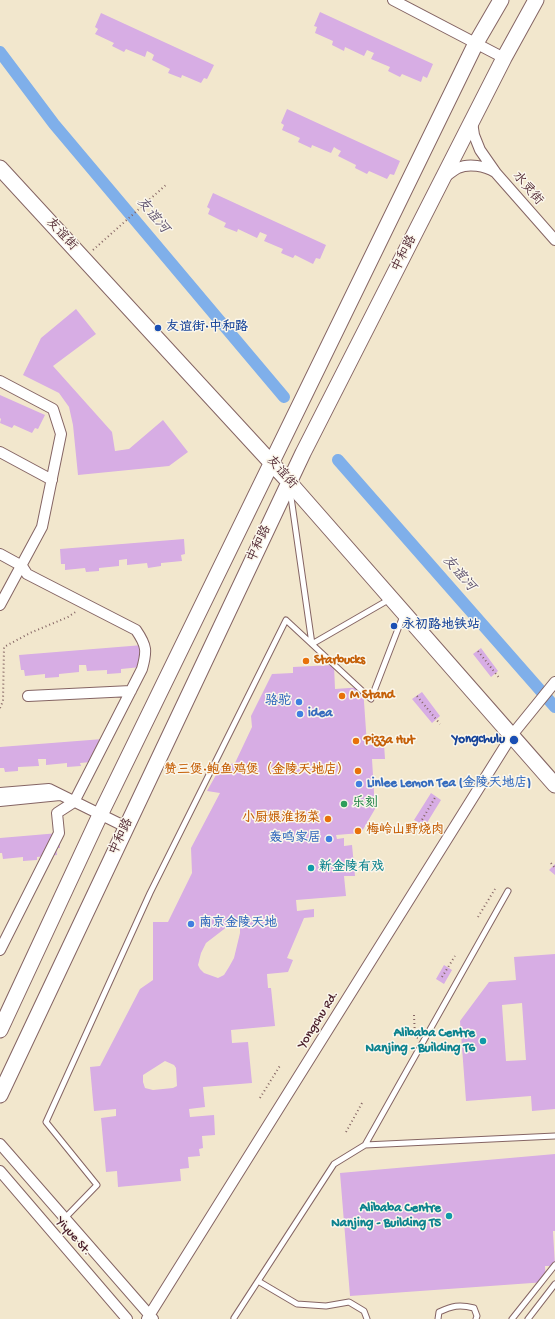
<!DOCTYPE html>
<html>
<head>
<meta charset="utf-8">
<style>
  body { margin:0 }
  canvas { display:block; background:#f2e7cd }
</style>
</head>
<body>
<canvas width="555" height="1319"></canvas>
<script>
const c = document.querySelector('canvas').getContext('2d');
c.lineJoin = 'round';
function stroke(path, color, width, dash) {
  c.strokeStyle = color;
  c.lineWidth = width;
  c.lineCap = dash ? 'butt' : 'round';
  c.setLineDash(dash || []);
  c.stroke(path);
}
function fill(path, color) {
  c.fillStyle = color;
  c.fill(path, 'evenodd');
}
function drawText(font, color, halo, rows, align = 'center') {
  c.font = font + ' "Gochi Hand","LXGW WenKai TC",sans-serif';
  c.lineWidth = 3;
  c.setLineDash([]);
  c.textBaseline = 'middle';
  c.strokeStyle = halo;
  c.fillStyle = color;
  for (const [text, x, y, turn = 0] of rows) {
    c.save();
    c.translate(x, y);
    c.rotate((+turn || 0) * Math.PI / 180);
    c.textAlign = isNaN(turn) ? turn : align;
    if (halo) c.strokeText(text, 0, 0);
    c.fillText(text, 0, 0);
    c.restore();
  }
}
stroke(new Path2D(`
  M0,52L54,124L284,397
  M338,460L555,707`), '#7fafea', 12);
fill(new Path2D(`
  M320,12L433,64L427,78L423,76L421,82L402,74L400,77L388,71L390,67L371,59L374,53L367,50L364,56L345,47L344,51L332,45L333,41L315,33L317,27L314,26Z
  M101,13L214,65L207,79L204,78L201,83L182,75L181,78L168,73L170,69L152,60L154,55L151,53L147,51L145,57L126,49L124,52L112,46L114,43L95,34L98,29L95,27Z
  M287,109L400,161L394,175L390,174L387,179L369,171L367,174L355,168L356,165L338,156L341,151L337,149L334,147L331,153L312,145L311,148L298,142L300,138L282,130L284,125L281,123Z
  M213,193L326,245L320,259L316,258L313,264L295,255L293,258L281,253L283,249L264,241L267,235L260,232L257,238L238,229L237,232L224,227L226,223L208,214L210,209L207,207Z
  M76,309L96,334L53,366L112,432L115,451L129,449L163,420L188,452L169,466L78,475L73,425L69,407L59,393L23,375L41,338Z
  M0,395L45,415L38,429L35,428L32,433L14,425L12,428L0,423L1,419L0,418Z
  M184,539L185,554L181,555L182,561L161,563V566L148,568L147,563L127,565V559L119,560V566L99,568V571L86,572L85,568L65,570V564H61L60,549Z
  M143,645L141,667L121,669V673L107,674V670L87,671L86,665H79V672L59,674V677L45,678V674L25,676L24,670H21L19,655Z
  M481,648L498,671L491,677L473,654Z
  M334,665L335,689L363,687L367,745L384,744L385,759H372L375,809L361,833L336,835L337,839L344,838V846L352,845L355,876H344L346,896L296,900L297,911L314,909V917L304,918L287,958L293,960L288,972L267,974L268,988H271L275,1026L231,1030L232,1043L248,1042L252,1083L203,1087L205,1107L189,1109L190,1117L214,1115L215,1135L202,1136L203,1148L199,1149L200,1156L188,1157L189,1168L180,1169L181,1181L118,1187L117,1171L106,1172L101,1118L116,1116V1109L94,1111L90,1067L100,1066L140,989L153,980V922H168L192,873L191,848L220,793L207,791L221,766L235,763L252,727L251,716L272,674L293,673V667ZM236,922H238L240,926V933L234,958L229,967L224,975L218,978L204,973L200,969L198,965L201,953L206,943L232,923ZM165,1061L174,1065L176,1068L177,1086L173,1088L153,1090L145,1088L143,1082V1075Z
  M422,692L440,716L432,723L412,699Z
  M103,739L100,755L101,761L80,763L81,766L67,767V763L46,765V759H38L39,766L18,767V771L5,772L4,768H0V747Z
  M431,793L441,800L425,826L414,820Z
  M59,833L60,848H56L57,855L37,857V860L23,861V857L3,859L2,853H0V838Z
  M555,864V875L549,870Z
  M555,954V1109L532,1111L531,1096L466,1101L460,1021L489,982L516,980L514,957ZM522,1003L526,1060L506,1061L502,1005Z
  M444,965L452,970L444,984L436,979Z
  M555,1154V1231H553L555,1266H545L546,1282L350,1296L340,1173Z`), '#d7ade4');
const lane = new Path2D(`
  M290,490L312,644L390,599
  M365,1145L508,891
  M65,1218L97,1185L46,1122L150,893L286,620L371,699L403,616
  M258,1281L297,1304L326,1306L349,1302L364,1311L367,1319
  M234,1318L334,1164L365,1145L555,1136
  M438,1319L439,1312C452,1306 459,1304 474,1308L477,1316L476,1319
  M512,1319L555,1265
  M528,1319L555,1284`);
const street = new Path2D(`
  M393,0L504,58
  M472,122L474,135L480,150L496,173L555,240
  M445,177C449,174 454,170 458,168C469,163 485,166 495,172
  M0,381L53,409L61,434L42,527L0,605
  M0,452L52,480
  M0,554L22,566L27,574L136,630C147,646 147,651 142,669L74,802L57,813L59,833L0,950
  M28,696L131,691
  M0,793L49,789L126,827
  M0,801L60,795
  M0,1144L153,1319
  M0,1171L127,1319
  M147,1319L512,735L555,682`);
const secondary = new Path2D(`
  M0,168L289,482L555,785
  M0,1030L100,815L476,43L501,0
  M0,1095L303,453L504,58L536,0`);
stroke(lane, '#856564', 7);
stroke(street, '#856564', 12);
stroke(secondary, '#856564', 17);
stroke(new Path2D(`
  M93,250L167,184
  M478,651L500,679
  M417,696L440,724
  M0,708L3,701L4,647L30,633L68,617L77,611
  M416,830L436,796
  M551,863L555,868
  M478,917L495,889
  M442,977L455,956
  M414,1015L415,1037L418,1038
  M260,1098L281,1064
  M346,1132L362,1103`), '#856564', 2, [1, 3]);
stroke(lane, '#fff', 5);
stroke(street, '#fff', 10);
stroke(secondary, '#fff', 15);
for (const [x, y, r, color] of [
  [158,328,4,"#1a4fb4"],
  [394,626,4,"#1a4fb4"],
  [306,661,4,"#e8710a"],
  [342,696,4,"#e8710a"],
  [299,702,4,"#3f7fe0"],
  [300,714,4,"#3f7fe0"],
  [514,740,5,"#1a4fb4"],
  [356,741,4,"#e8710a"],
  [358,771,4,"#e8710a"],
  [359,784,4,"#3f7fe0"],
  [344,804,4,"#2e9e5b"],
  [328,819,4,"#e8710a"],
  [358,831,4,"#e8710a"],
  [329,839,4,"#3f7fe0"],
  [311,868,4,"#0f9aa8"],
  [191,924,4,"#3f7fe0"],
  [483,1041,4,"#0f9aa8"],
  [449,1216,4,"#0f9aa8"]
]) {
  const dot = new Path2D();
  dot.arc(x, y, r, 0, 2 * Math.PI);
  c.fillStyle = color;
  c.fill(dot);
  stroke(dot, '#fbf7ec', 1.5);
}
drawText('13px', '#4a1f2b', '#fbf7ec', [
  ["水灵街",527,189,49],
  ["友谊街",61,235,47],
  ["中和路",405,254,-63],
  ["友谊街",281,473,48],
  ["中和路",260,544,-65],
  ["中和路",122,837,-65],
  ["Yongchu Rd.",319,1020,-58],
  ["Yiyue St.",73,1237,49]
]);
drawText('bold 13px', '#164399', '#fbf7ec', [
  ["友谊街·中和路",166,328],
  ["永初路地铁站",402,626],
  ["Yongchulu",505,740,"right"]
], 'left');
drawText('bold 13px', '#c56008', '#fbf7ec', [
  ["Starbucks",314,661],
  ["M Stand",350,696],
  ["Pizza Hut",364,741],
  ["赞三煲·鲍鱼鸡煲（金陵天地店）",350,771,"right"],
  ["小厨娘淮扬菜",320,819,"right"],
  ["梅岭山野烧肉",366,831]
], 'left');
drawText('bold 13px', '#366cbe', '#fbf7ec', [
  ["骆驼",291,702,"right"],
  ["idea",308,714],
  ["Linlee Lemon Tea (金陵天地店)",367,784],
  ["轰鸣家居",321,839,"right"],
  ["南京金陵天地",199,924]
], 'left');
drawText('bold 13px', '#27864d', '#fbf7ec', [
  ["乐刻",352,804]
], 'left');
drawText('bold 13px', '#0d838f', '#fbf7ec', [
  ["新金陵有戏",319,868,"left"],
  ["Alibaba Centre",475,1034],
  ["Nanjing - Building T6",475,1049],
  ["Alibaba Centre",441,1209],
  ["Nanjing - Building T5",441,1224]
], 'right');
drawText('italic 14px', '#5d516e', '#fbf7ec', [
  ["友谊河",152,216,50],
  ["友谊河",458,574,49]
]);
</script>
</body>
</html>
